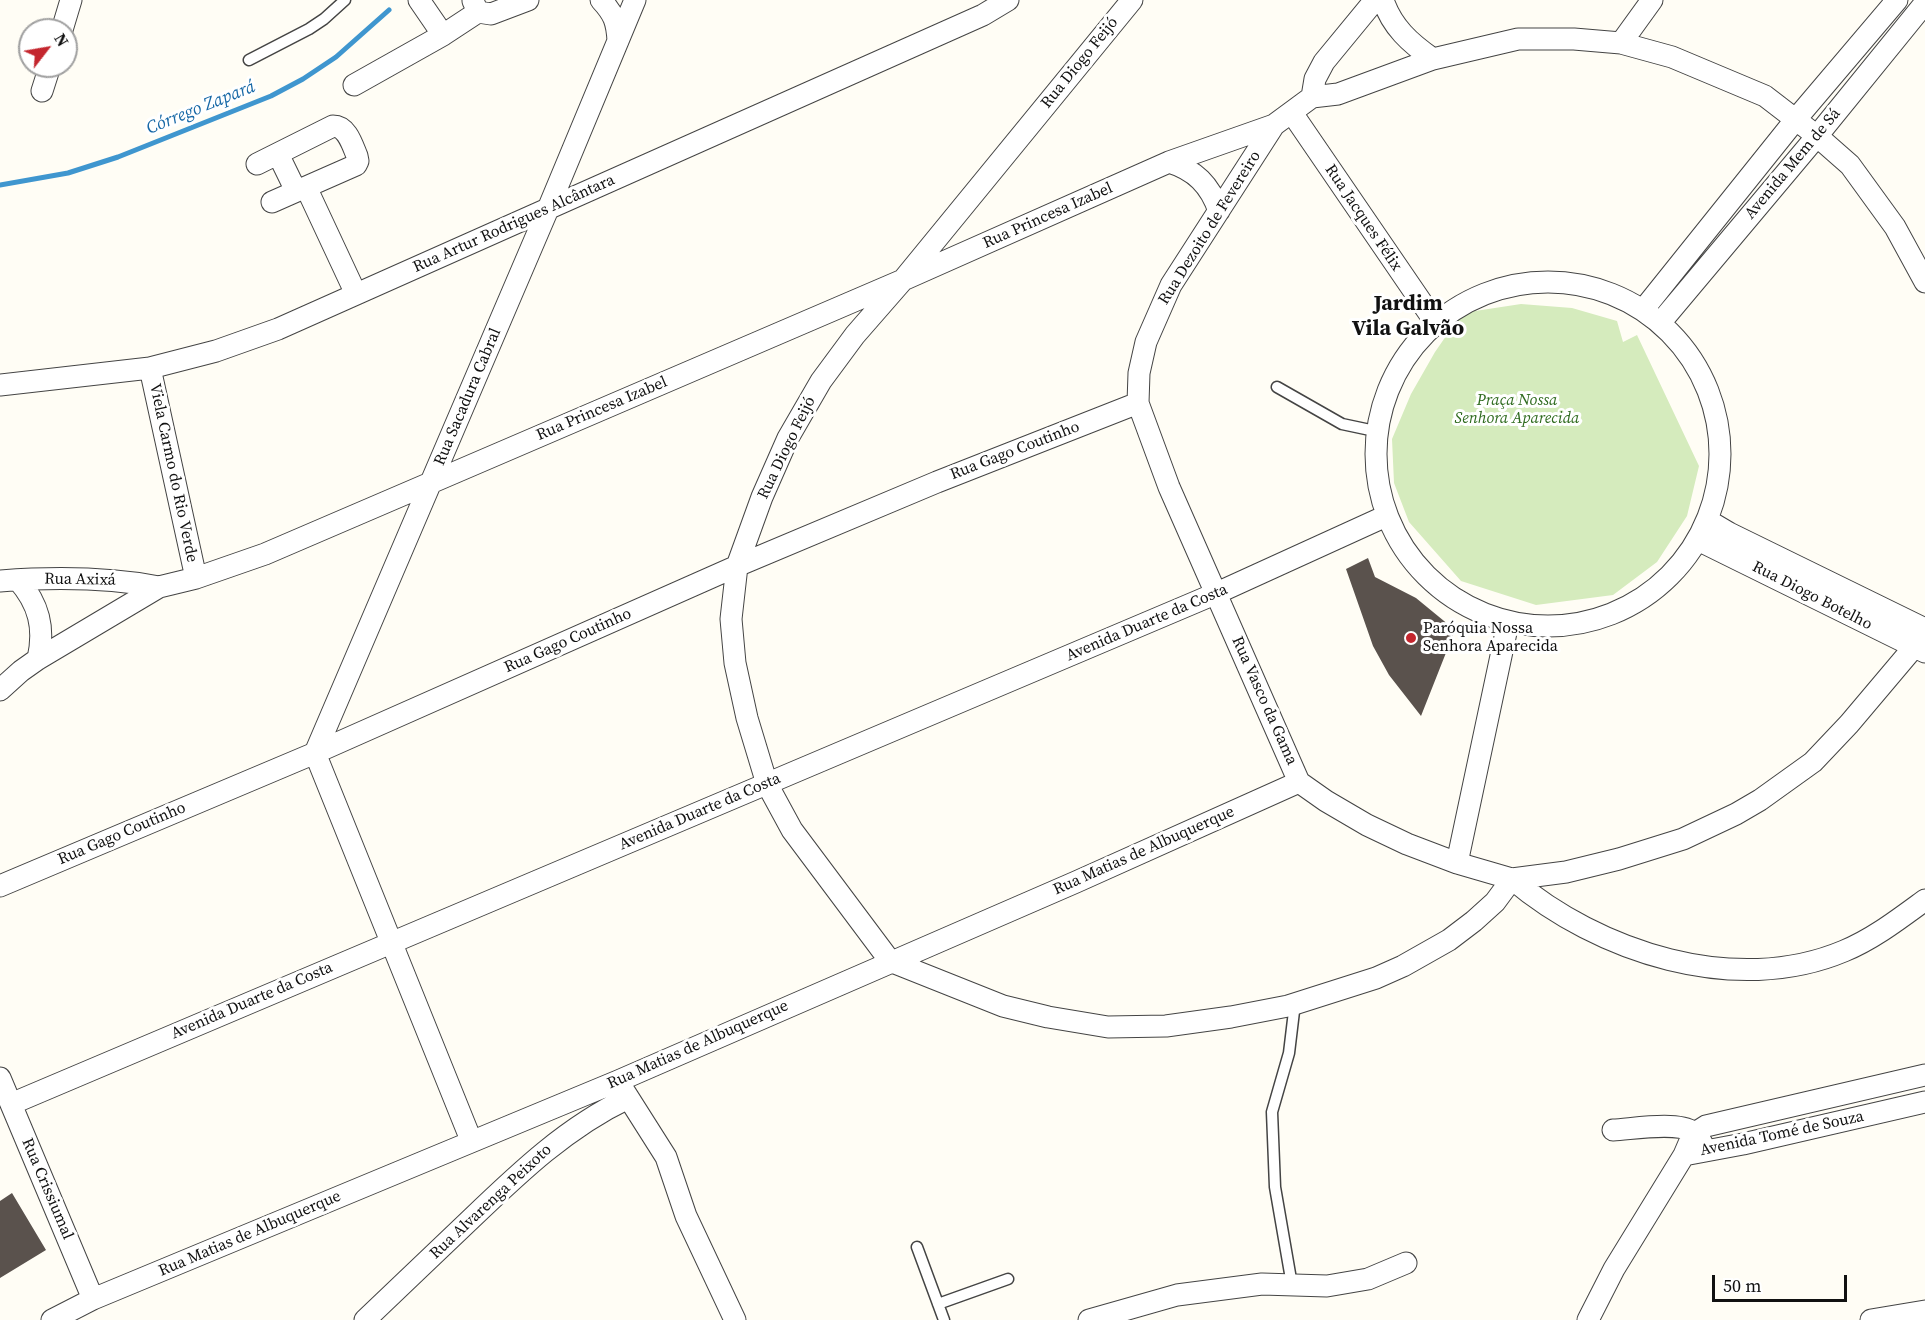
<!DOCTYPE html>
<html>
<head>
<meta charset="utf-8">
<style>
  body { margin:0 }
  #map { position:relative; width:1925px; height:1320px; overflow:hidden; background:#fffdf5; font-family:"Source Serif 4",serif }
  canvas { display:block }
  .north { position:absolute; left:18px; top:18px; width:60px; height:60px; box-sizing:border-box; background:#fff; border:2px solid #a0a0a0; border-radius:50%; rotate:59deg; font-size:16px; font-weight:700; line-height:24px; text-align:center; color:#111 }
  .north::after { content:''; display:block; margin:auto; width:21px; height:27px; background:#c4262e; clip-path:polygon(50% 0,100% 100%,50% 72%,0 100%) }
  .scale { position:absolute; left:1712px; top:1275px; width:135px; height:27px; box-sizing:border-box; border:3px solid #111; border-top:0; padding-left:8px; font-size:18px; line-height:21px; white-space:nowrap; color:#111; -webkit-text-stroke:4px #fff; paint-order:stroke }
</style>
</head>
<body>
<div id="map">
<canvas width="1925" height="1320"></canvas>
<div class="north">N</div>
<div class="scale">50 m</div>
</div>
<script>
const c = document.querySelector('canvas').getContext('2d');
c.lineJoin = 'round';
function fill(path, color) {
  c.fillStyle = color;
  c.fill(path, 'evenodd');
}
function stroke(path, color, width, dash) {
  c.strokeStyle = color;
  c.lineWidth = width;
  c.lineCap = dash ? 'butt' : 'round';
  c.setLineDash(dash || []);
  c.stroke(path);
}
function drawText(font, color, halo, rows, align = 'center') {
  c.font = font + ' "Source Serif 4",serif';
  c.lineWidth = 6;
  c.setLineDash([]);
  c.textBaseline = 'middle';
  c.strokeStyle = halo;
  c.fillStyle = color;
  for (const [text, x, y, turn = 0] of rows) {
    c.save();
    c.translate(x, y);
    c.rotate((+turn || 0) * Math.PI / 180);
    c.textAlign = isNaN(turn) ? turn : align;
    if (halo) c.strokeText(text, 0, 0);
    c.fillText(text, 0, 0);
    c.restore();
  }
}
fill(new Path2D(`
  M1521,304L1572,308L1617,321L1623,342L1637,335L1699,466L1687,516L1657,562L1613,595L1536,605L1461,581L1409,522L1394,483L1392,439L1411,394L1435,352L1462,313Z`), '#d5ebbd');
stroke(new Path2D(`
  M0,185L68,173L118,157L271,96L303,79L336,57L389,10`), '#3f96cf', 5);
fill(new Path2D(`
  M1368,558L1375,577L1416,598L1455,630L1421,716L1389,675L1373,646L1346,569Z
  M12,1193L46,1250L0,1278V1201Z`), '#5a524d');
const lane = new Path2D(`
  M249,60L309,29L324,19L345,0
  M1277,387L1342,424L1375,431
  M917,1247L944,1320
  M1292,1285L1275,1187L1272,1112L1289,1053L1295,1003
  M938,1304L1008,1279`);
const street = new Path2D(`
  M419,0L443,35
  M601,0C614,14 617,22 618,41
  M1132,0L903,280L855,335L821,381L788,438L762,497L737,566L731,619L735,663L747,718L767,784L792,830L890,961L1003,1006L1048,1017L1108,1027L1166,1026L1231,1017L1288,1006L1376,978L1403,966L1449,940L1474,921L1495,902L1512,879
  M1383,0C1392,27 1410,43 1433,59
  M473,1L478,12L491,14L528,0
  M62,30L71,0
  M1621,43L1652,0
  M354,85L443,35L478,12
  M42,91L50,66
  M1312,97L1315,79L1324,62L1375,0
  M1292,113L1435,322
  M1274,125L1171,285L1146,342L1139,373L1138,403L1169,487L1299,782L1326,801L1367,825L1407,844L1457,863L1512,879L1566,872L1619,859L1683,839L1736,814L1760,800L1813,762L1849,724L1914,647L1925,631
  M278,154L296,191
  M1169,162C1195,170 1210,185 1219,211
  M257,164L333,126C347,126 352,144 357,156L358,161L356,165L306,187L356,294
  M272,202L306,187
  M1376 454a172 172 0 1 1 344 0a172 172 0 1 1-344 0Z
  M1643,310L1796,119L1897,0
  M1660,323L1817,136L1925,3
  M150,368L196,578
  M0,385L150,368L216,351L278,329L983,15L1008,0
  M1707,520L1729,533L1925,629
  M1698,540L1925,652
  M18,580C39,604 45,628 38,659
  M0,581C53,577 107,577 159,587
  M0,690L21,671L38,659L159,587L196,578L265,554L903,280L1169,162L1274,125L1312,97L1338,94L1433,59L1518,39H1574L1621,43L1672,57L1765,96L1817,136L1850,165L1895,227L1925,282
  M1457,863L1508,623
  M1512,879C1598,952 1735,997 1844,951C1873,939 1899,919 1925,900
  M0,886L315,753L737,566L937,482L1138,403
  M0,1078L93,1299
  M621,1086L666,1157L686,1216L735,1320
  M11,1104L1217,593L1386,516
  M1613,1130C1633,1129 1677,1121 1693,1132C1697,1134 1699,1139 1702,1143
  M471,1140L315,753L548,209L635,0
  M1684,1155L1743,1144L1925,1102
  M52,1320L93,1299L618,1081L1076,882L1299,782
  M365,1320C401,1286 436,1252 472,1218C520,1172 567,1127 628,1098
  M1089,1320L1177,1295L1262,1284L1327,1286L1368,1279L1406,1263
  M1588,1320L1614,1269L1684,1155L1690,1141L1695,1133L1706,1126L1925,1075
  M1871,1320L1925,1311`);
stroke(lane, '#444', 13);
stroke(street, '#444', 23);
stroke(lane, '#fff', 10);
stroke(street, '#fff', 21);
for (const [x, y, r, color] of [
  [1411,638,6,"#c4262e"]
]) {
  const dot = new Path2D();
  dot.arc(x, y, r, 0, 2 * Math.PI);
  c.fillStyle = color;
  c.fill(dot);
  stroke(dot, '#fff', 2);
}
drawText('16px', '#111', '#fff', [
  ["Rua Diogo Feijó",1080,63,-51],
  ["Avenida Mem de Sá",1793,164,-50],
  ["Rua Princesa Izabel",1048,216,-24],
  ["Rua Jacques Félix",1363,218,56],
  ["Rua Artur Rodrigues Alcântara",514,224,-24],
  ["Rua Dezoito de Fevereiro",1210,228,-58],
  ["Rua Sacadura Cabral",468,397,-67],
  ["Rua Princesa Izabel",602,409,-23],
  ["Rua Diogo Feijó",787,448,-64],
  ["Rua Gago Coutinho",1015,451,-21],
  ["Viela Carmo do Rio Verde",173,473,78],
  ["Rua Axixá",80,580,1],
  ["Rua Diogo Botelho",1812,596,27],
  ["Avenida Duarte da Costa",1147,623,-23],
  ["Rua Gago Coutinho",568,641,-24],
  ["Rua Vasco da Gama",1264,701,66],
  ["Avenida Duarte da Costa",700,812,-23],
  ["Rua Gago Coutinho",122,834,-23],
  ["Rua Matias de Albuquerque",1144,851,-24],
  ["Avenida Duarte da Costa",252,1001,-23],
  ["Rua Matias de Albuquerque",698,1045,-24],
  ["Avenida Tomé de Souza",1782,1134,-12],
  ["Rua Crissiumal",47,1189,67],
  ["Rua Alvarenga Peixoto",491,1202,-43],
  ["Rua Matias de Albuquerque",250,1234,-23]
]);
drawText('italic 16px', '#2f6b1f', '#fff', [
  ["Praça Nossa",1517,401],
  ["Senhora Aparecida",1517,419]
]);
drawText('16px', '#111', '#fff', [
  ["Paróquia Nossa",1423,629],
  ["Senhora Aparecida",1423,647]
], 'left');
drawText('italic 18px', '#1768a6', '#fff', [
  ["Córrego Zapará",201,108,-22]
]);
drawText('bold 22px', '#111', '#fff', [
  ["Jardim",1408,304],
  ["Vila Galvão",1408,329]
]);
</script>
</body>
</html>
